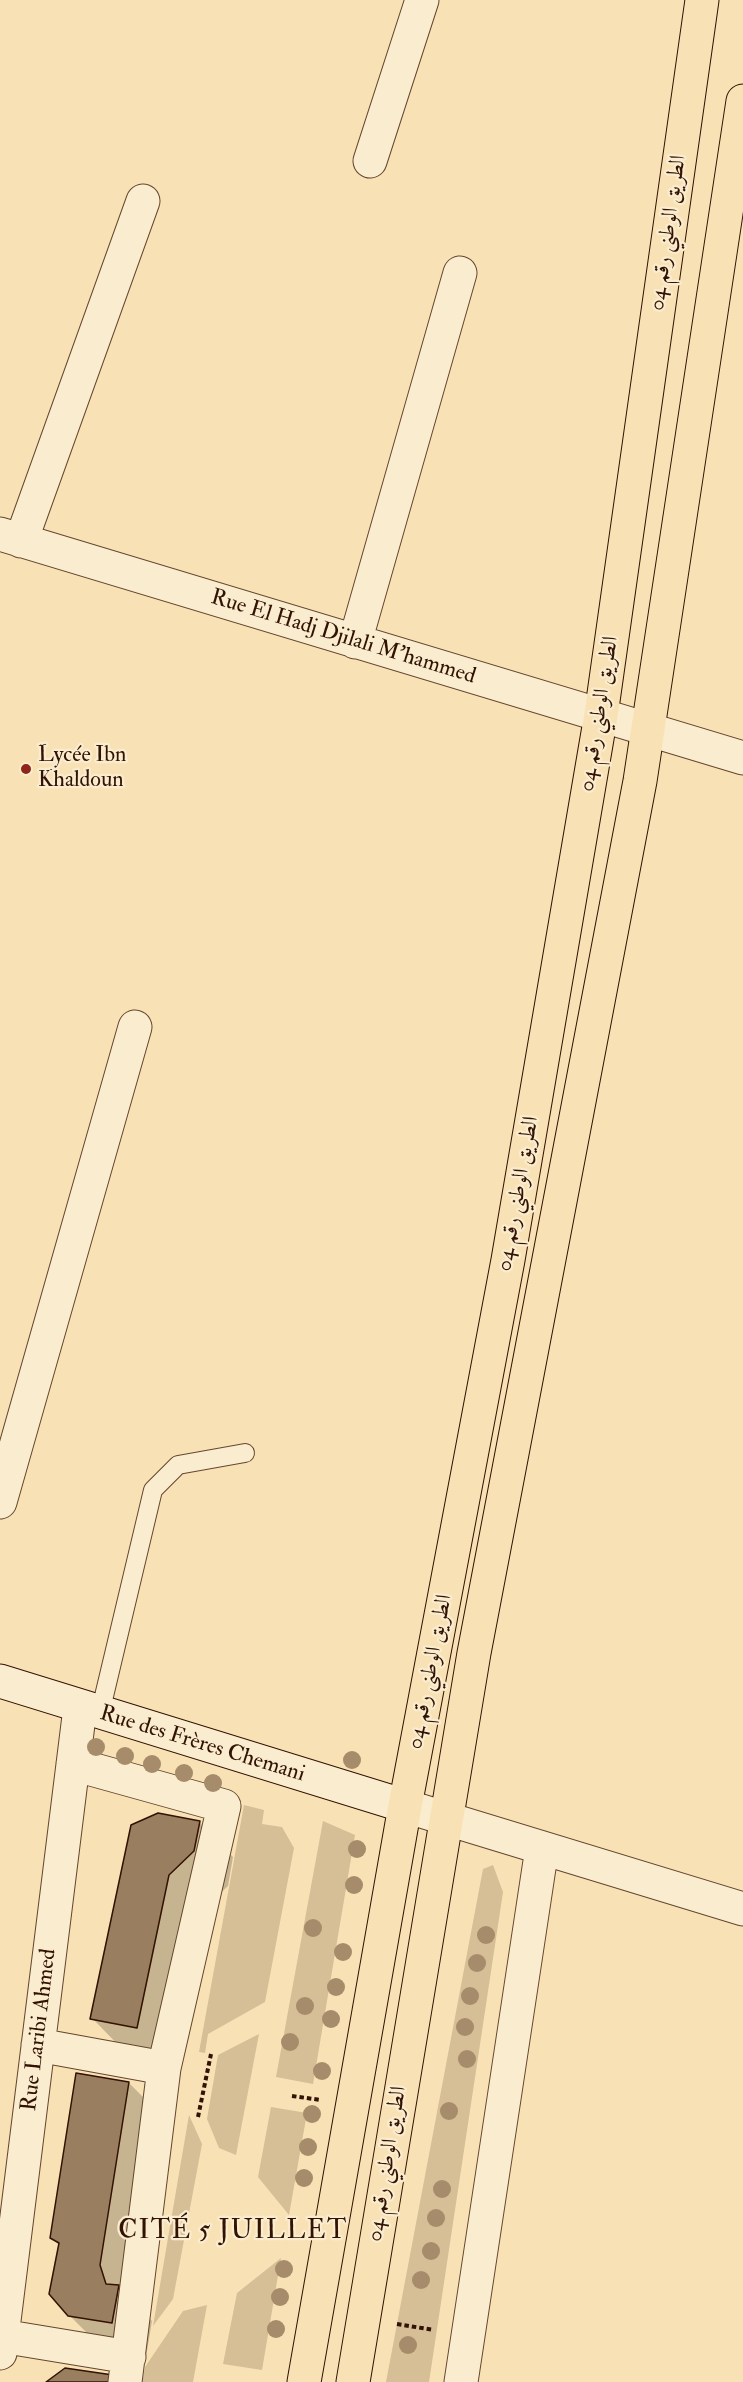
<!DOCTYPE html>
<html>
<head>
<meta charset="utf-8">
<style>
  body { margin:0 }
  canvas { display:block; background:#f8e1b4 }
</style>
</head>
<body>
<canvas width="743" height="2382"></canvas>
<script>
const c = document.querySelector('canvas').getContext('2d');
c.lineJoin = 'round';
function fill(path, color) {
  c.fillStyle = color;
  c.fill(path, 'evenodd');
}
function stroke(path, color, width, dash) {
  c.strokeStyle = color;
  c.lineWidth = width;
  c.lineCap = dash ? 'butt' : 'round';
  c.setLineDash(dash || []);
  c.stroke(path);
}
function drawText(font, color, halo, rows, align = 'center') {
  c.font = font + ' "IM FELL Double Pica",Amiri,serif';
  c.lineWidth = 4.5;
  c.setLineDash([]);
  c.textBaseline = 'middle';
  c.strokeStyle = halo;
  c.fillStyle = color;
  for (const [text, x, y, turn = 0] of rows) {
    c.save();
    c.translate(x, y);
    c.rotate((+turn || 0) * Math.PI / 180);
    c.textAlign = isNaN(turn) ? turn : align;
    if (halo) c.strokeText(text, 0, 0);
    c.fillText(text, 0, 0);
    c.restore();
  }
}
fill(new Path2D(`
  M244,1805L264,1810L262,1824L282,1827L294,1848L265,2002L208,2034L205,2053L199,2052Z
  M323,1821L355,1835L313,2084L276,2077Z
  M493,1865L503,1892L429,2382H386L483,1869Z
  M259,2034L236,2155L219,2148L207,2119L218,2055Z
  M271,2107L307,2113L289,2215L258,2177Z
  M189,2115L202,2144L173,2299L153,2326Z
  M281,2258L262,2370L223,2364L237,2293Z
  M207,2305L193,2382H142L145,2367L183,2311Z`), '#d6be96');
fill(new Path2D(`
  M158,1815L199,1822L233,1857L228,1886L203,1910L171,2062L126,2053L92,2018Z
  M129,2083L163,2117L135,2304L152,2321L146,2357L104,2350L69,2315L60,2246L51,2237Z`), '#0003');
const building = new Path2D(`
  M158,1813L200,1821L194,1851L169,1875L137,2028L90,2019L131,1825Z
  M76,2073L129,2082L100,2265L106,2284L119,2285L112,2323L68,2316L49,2294L59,2243L50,2238Z
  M65,2368L113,2375L112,2382H46Z`);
fill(building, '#997e5f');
stroke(building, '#321203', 1.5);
const lane = new Path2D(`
  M100,1713L153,1490L178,1465L245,1453`);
const street = new Path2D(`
  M370,161L422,0
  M0,534L743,758
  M21,541L143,201
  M355,642L460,273
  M0,1502L135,1027
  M73,1764L224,1806L164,2068L125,2382
  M405,1806L743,1909
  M38,2045L164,2068
  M2,2336L129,2357
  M0,2353L80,1708
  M461,2382L542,1848`);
const secondary = new Path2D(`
  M0,1681L405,1806`);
const highway = new Path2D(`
  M304,2382L405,1806L508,1260L601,715L702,0
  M353,2382L474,1653L640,781L743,101`);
stroke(lane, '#64462f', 20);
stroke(street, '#64462f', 35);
stroke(secondary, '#321203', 35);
stroke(highway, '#321203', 35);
stroke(new Path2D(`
  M292,2096L321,2100
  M198,2117L211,2054
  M397,2324L434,2330`), '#321203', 4, [4.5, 3]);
stroke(lane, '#faecce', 18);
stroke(street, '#faecce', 33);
stroke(secondary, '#faecce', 33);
stroke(highway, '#f8e1b4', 33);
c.fillStyle = '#a68c6b';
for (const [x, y] of [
  [96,1747],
  [125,1756],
  [352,1760],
  [152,1764],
  [184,1773],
  [213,1783],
  [357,1849],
  [354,1885],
  [313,1928],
  [486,1935],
  [343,1952],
  [477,1963],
  [336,1987],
  [470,1996],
  [305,2006],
  [331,2019],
  [465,2027],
  [290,2042],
  [467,2059],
  [322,2071],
  [449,2111],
  [312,2114],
  [308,2147],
  [304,2178],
  [442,2189],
  [436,2218],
  [431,2251],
  [284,2269],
  [421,2280],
  [280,2297],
  [276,2329],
  [408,2345]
]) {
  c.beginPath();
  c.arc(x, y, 9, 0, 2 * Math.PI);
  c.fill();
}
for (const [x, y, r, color] of [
  [26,769,6,"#8f2418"]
]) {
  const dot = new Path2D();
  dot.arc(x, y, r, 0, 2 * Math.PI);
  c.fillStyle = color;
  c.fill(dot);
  stroke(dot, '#faecce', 2);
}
drawText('22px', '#321203', '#faecce', [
  ["الطريق الوطني رقم 04",669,233,-82],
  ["Rue El Hadj Djilali M'hammed",343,638,17],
  ["الطريق الوطني رقم 04",600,714,-81],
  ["الطريق الوطني رقم 04",519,1194,-80],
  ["الطريق الوطني رقم 04",431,1672,-79],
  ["Rue des Frères Chemani",202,1745,17],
  ["Rue Laribi Ahmed",40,2030,-83],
  ["الطريق الوطني رقم 04",388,2164,-81]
]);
drawText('22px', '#321203', '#faecce', [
  ["Lycée Ibn",38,756],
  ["Khaldoun",38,781]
], 'left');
c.letterSpacing = '1.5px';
drawText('26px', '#321203', '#faecce', [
  ["CITÉ 5 JUILLET",233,2232]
]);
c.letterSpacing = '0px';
</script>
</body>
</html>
